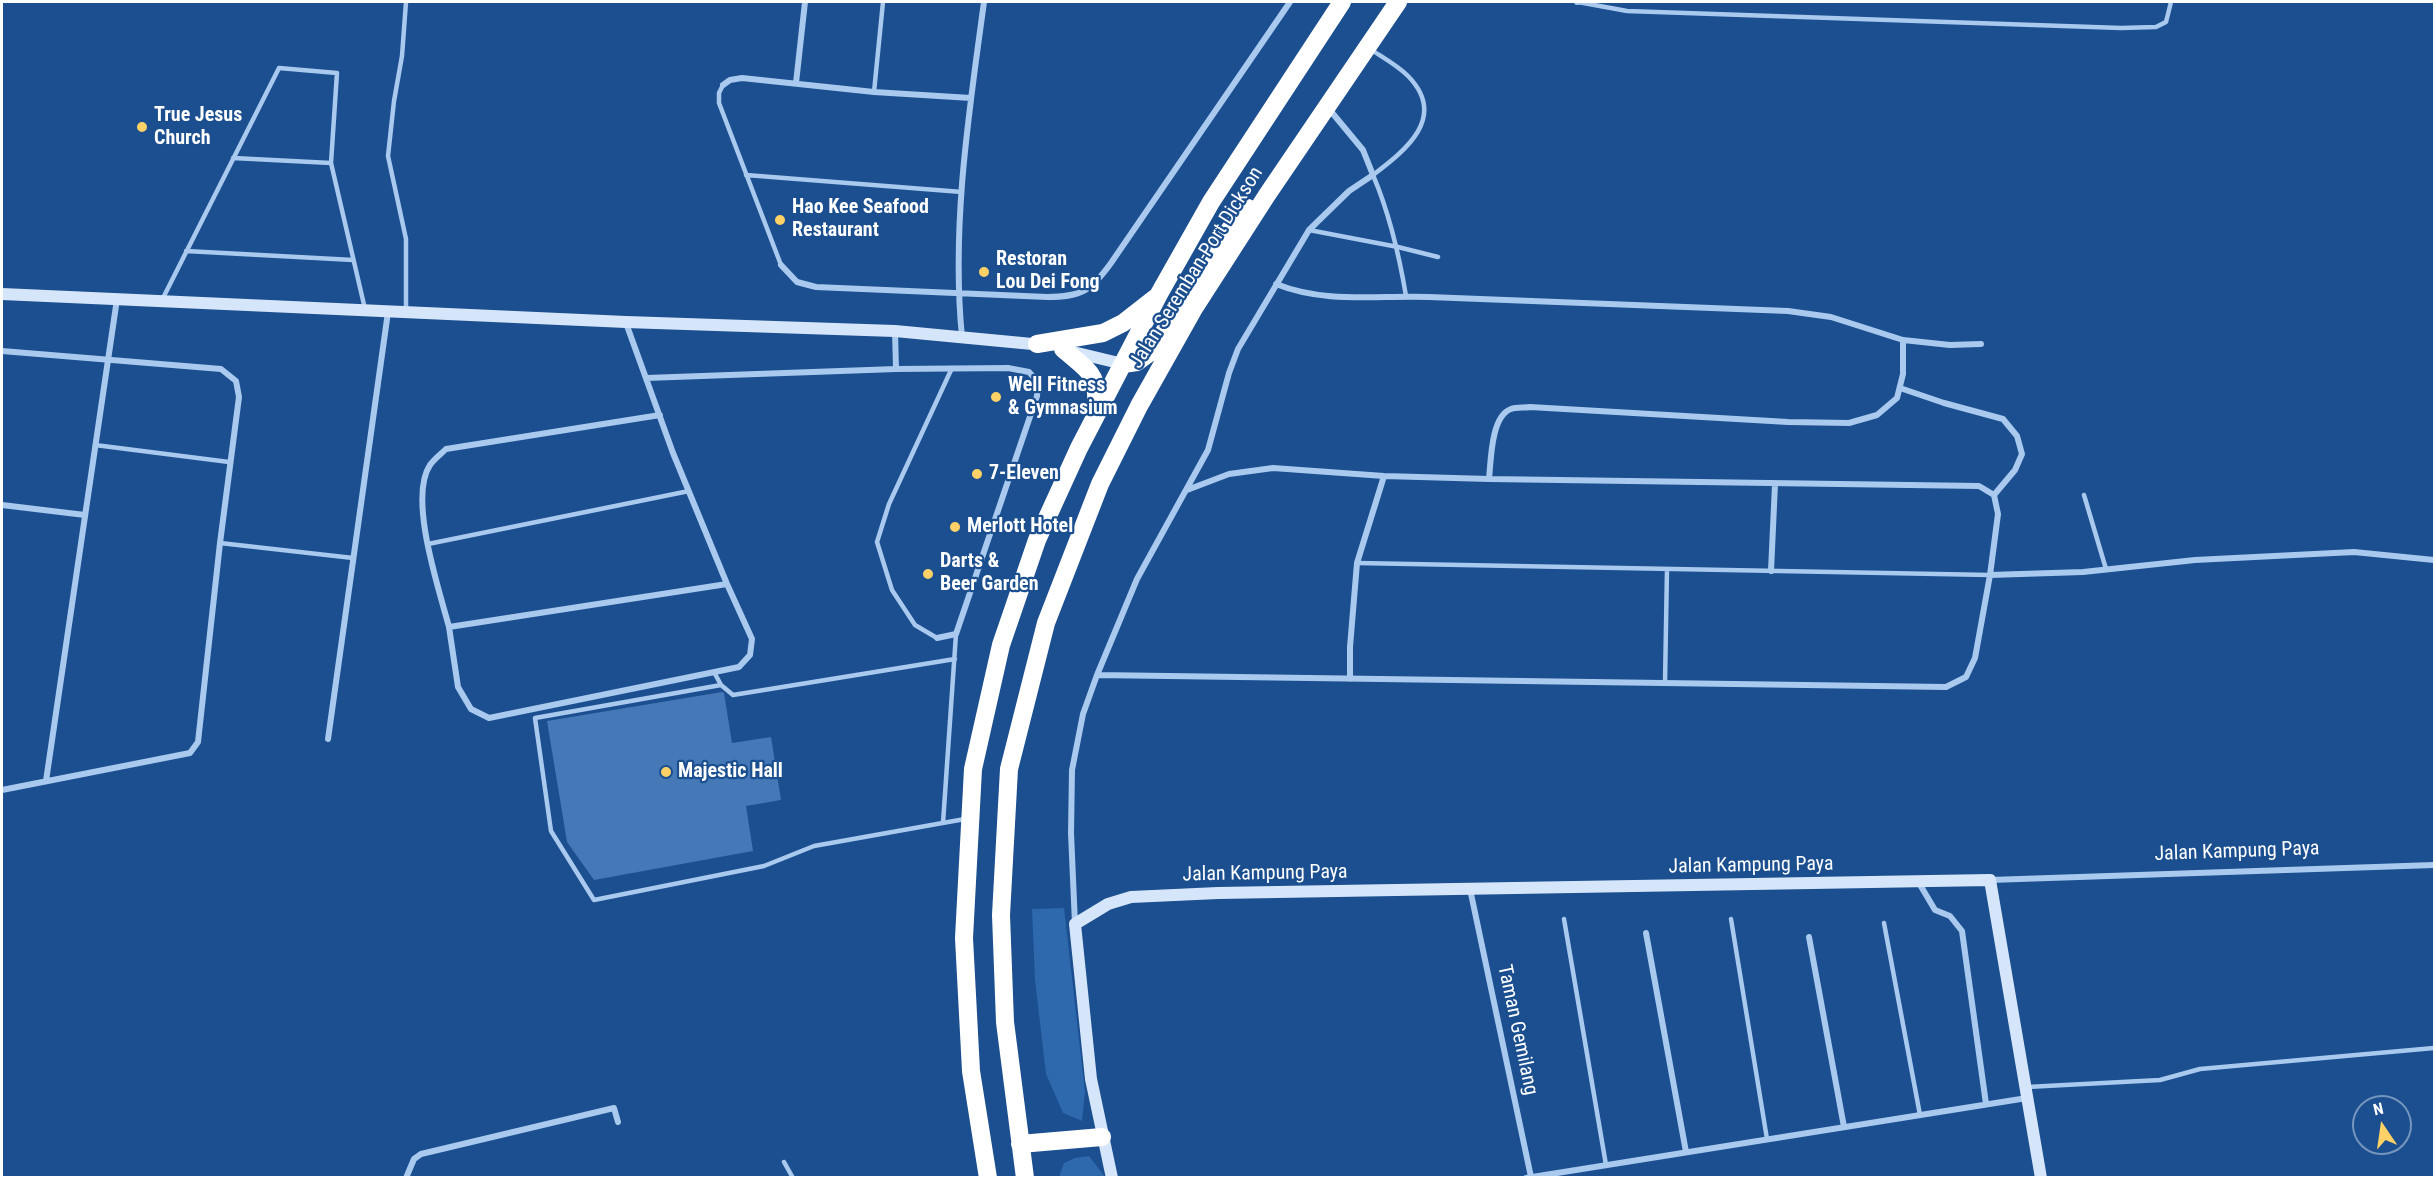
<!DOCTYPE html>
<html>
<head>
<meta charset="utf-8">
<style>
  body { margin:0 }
  #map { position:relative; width:2436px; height:1179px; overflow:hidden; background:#1b4f8f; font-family:"Roboto Condensed",sans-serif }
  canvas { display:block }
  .frame { position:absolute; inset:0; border:3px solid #fff; pointer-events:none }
  .north { position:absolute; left:2352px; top:1095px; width:60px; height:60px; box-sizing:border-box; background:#1b4f8f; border:2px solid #7695bc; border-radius:50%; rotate:347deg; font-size:16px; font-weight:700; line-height:24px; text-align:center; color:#fff }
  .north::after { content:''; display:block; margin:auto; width:21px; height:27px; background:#ffd166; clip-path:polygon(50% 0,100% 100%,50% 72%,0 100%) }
</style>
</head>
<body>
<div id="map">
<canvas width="2436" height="1179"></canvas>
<div class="frame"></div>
<div class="north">N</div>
</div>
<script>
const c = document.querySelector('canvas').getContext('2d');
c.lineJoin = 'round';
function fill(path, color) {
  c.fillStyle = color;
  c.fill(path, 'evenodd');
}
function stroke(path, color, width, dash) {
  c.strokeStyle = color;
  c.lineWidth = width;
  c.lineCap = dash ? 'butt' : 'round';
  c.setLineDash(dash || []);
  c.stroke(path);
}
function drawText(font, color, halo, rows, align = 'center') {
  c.font = font + ' "Roboto Condensed",sans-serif';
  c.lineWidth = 4.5;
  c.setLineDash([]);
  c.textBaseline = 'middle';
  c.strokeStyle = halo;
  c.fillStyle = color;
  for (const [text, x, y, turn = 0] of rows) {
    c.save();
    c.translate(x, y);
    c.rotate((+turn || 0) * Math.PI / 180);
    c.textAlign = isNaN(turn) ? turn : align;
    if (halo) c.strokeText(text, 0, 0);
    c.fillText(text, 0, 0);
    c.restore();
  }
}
fill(new Path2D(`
  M1064,908L1085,1092L1082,1121L1063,1113L1046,1074L1035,980L1032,909Z
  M1089,1156L1105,1177H1059L1064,1163L1075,1158Z`), '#2e69ad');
fill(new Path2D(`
  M722,692L724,693L732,743L771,737L781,800L746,806L753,851L594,880L567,842L547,721Z`), '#4478b7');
stroke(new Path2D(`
  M406,2L402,56L394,101L388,156L406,239V310
  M1578,2L1627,11L2121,28L2156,27L2166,22L2171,2
  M1370,49C1382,57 1397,65 1408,76C1448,117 1406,150 1373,175C1390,215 1399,254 1406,296
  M723,85L719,93V103L781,265
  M874,92L883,2
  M233,158L331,163
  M746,175L962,192
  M1309,230L1398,247L1438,257
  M186,251L353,260
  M162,300L279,68L337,73L331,163L365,309
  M95,445L229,462
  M2084,495L2106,569
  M220,543L353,558
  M428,544L689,491
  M1357,563L1990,575
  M937,638L915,625L892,590L877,542L889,504L952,368
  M714,672L721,685L733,695L955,659
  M1665,683L1667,569
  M721,685L535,718L551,831L594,900L764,866L814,846L965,819
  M943,823L956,634
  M1564,919L1606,1165
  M1731,919L1767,1139
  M1884,923L1920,1115
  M2027,1087L2160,1080L2200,1069L2434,1048
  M784,1162L793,1178`), '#a9c9ee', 4.5);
stroke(new Path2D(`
  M1577,2H1578
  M796,83L805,2
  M723,85L730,80L742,78L874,92L971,98
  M781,265L797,282L816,287L1047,297C1081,297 1091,291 1111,263L1290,2
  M1276,284C1326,304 1377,295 1429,297C1548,302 1668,306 1788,311L1831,317L1903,340L1950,345L1981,344
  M895,331L896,369
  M962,337C951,226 969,112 984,2
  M2,351L221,369L236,381L239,397L220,543L198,742L190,753L2,790
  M646,378L896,369L1008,368L1029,372L1038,382L1037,396L956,634L937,638
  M1900,388L1944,403L2003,419L2017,436L2022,454L2015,470L1994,495
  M660,415L446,449C441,454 434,459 430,465C408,498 439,589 449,627L727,584
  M1489,479C1491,460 1491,416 1511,409C1516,407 1525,408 1530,407L1788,422L1849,423L1877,415L1897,398L1903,374V340
  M2,505L85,515
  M1771,571L1775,484
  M1990,575L2083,572L2195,560L2354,552L2434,560
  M449,627L458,687L471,709L489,718L739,667L750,655L752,639L727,584L673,453L626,323
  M1097,675L1946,687L1966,677L1975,658L1990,575L1998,514L1994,495L1979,486L1489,479L1384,476L1273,468L1229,474L1187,490
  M1350,679V647L1357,563L1384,476
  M328,739L388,312
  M46,781L117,299
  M1990,880L2434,865
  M1919,883L1935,910L1950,916L1962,931L1986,1104
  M1470,889L1531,1177
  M1075,924L1071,833L1072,770L1083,714L1097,675L1137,579L1208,450L1229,373L1238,349L1309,230L1349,191L1373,175L1363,150L1329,109
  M1646,933L1686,1152
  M1809,937L1844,1127
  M406,1178L414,1159L421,1154L614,1108L618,1122
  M1526,1178L2027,1098`), '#a9c9ee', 6);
stroke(new Path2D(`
  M2,294L626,322L895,331L1043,345
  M1069,351L1123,364
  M1112,1178L1091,1079L1075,924L1108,904L1131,897L1218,893L1990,880L2041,1178`), '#d6e6fa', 12);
stroke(new Path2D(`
  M1037,344L1103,333L1123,323L1155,298
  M1063,349C1092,374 1098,372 1096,412
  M1123,364L1137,362L1152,351L1220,243L1243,211L1248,208
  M1020,1144L1102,1137
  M988,1178L971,1071L964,938L973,769L1001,645L1037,540L1079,448L1159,294L1211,202L1342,2
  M1025,1178L1005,1022L1001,915L1009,769L1046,623L1100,484L1139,406L1193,310L1267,195L1398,2`), '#fff', 18);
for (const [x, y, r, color] of [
  [142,127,6,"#ffd166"],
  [780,220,6,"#ffd166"],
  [984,272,6,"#ffd166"],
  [996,397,6,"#ffd166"],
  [977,474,6,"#ffd166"],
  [955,527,6,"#ffd166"],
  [928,574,6,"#ffd166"],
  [666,772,6,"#ffd166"]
]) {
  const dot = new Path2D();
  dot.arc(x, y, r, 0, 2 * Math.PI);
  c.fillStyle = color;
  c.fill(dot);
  stroke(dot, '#1b4f8f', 2);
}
drawText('bold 20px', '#fff', '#1b4f8f', [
  ["True Jesus",154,116],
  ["Church",154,139],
  ["Hao Kee Seafood",792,208],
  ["Restaurant",792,231],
  ["Restoran",996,260],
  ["Lou Dei Fong",996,283],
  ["Well Fitness",1008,386],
  ["& Gymnasium",1008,409],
  ["7-Eleven",989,474],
  ["Merlott Hotel",967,527],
  ["Darts &",940,562],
  ["Beer Garden",940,585],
  ["Majestic Hall",678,772]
], 'left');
drawText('20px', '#fff', '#1b4f8f', [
  ["Jalan Seremban-Port Dickson",1197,268,-58],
  ["Jalan Kampung Paya",2237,852,-2],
  ["Jalan Kampung Paya",1751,866,-1],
  ["Jalan Kampung Paya",1265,874,-1],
  ["Taman Gemilang",1517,1030,78]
]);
</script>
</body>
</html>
